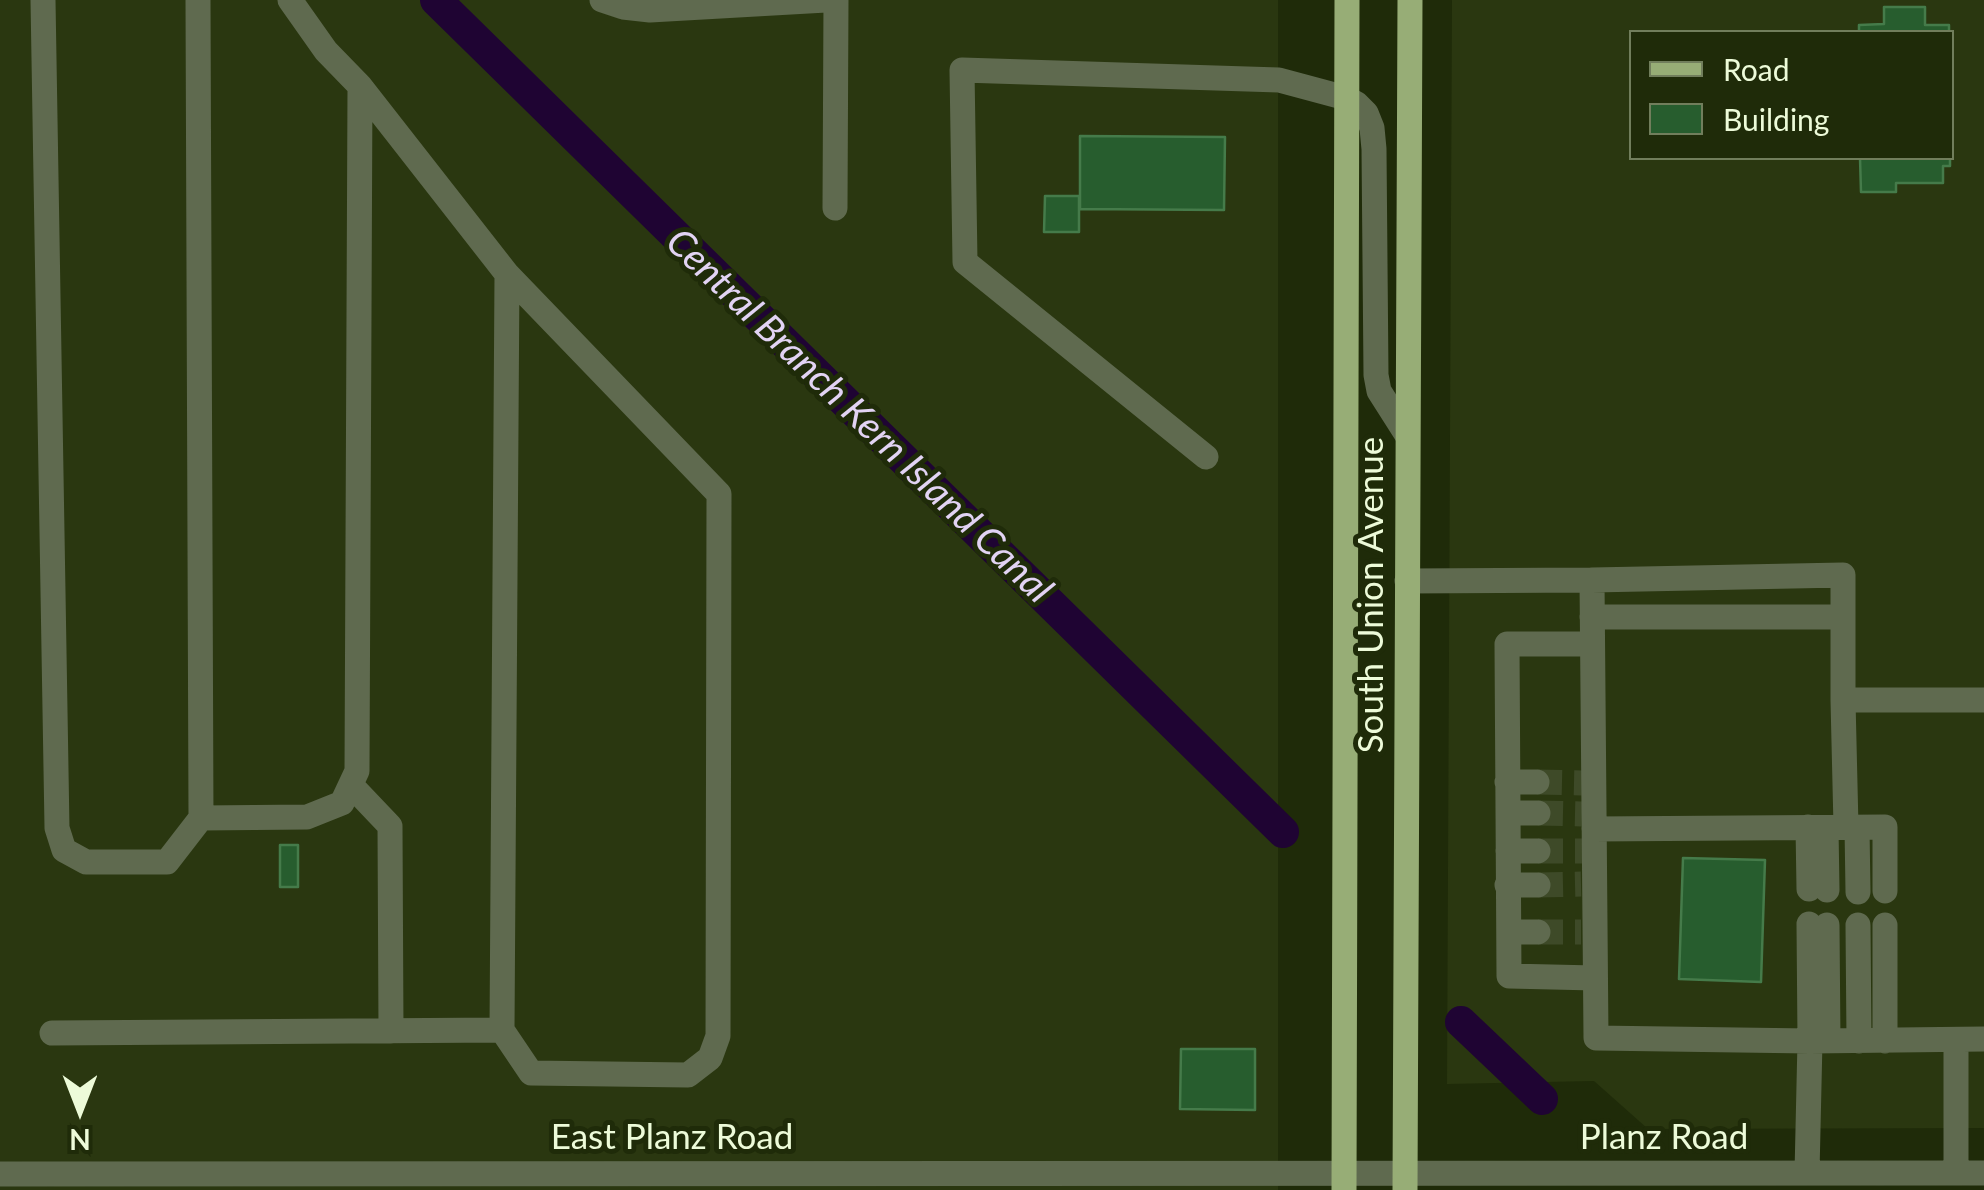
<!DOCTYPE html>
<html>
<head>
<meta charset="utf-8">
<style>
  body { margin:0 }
  #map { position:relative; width:1984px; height:1190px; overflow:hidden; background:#1f2b09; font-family:Lato,sans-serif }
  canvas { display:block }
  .legend { position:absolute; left:1629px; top:30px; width:325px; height:130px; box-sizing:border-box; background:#1f2b09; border:2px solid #717e5c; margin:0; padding:12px 18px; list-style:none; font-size:30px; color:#edfbd9 }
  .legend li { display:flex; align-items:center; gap:20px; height:50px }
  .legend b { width:50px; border:2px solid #717e5c }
  .north { position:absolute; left:30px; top:1060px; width:100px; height:100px; -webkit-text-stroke:8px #1f2b09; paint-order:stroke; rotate:180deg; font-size:28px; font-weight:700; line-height:40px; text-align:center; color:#edfbd9 }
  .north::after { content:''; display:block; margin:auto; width:35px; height:45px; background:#edfbd9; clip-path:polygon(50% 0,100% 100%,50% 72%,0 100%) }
</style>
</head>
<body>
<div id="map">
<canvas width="1984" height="1190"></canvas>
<ul class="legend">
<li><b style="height:12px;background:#97ad76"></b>Road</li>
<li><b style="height:28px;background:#275d2e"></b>Building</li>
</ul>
<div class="north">N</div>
</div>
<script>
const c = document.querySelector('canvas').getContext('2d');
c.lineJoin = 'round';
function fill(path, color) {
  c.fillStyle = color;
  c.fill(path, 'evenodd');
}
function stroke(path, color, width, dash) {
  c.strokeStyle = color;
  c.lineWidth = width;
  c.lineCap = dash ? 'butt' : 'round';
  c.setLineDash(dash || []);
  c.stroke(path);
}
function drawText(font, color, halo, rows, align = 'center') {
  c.font = font + ' Lato,sans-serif';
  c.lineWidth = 10;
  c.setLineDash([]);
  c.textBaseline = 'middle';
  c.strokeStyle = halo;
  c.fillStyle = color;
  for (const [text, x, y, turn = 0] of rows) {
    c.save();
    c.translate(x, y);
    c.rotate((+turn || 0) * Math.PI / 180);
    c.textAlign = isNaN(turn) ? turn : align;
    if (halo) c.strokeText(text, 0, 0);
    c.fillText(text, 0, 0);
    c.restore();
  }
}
fill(new Path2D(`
  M0,0H1278V1190H0Z
  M1452,0H1984V1128L1648,1129L1594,1081L1447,1084ZM1632,32H1952V158H1632Z`), '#2a3710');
stroke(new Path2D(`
  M436,0L1283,832
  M1461,1022L1542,1099`), '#1f0433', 32);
const building = new Path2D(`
  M1884,7H1925V25H1949V32H1859V25L1884,24Z
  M1080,136L1225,137L1224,210L1080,209Z
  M1860,158H1950V166H1943V183H1896V192H1861Z
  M1045,196H1079V232H1044Z
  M280,845H298V887H280Z
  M1683,858L1765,860L1761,982L1679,979Z
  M1181,1049H1255V1110L1180,1109Z`);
fill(building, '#275d2e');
stroke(building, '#457b4a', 2.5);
stroke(new Path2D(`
  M1537,782L1582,783
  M1538,813L1582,814
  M1538,851H1582
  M1538,885L1581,884
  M1538,932H1581`), '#3e4a28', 25, [25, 12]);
stroke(new Path2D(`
  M43,0L57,828L64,850L86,862H167L201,818L198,0
  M602,0L623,7L650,10L826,0
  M835,208L836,0
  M1206,457L965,262L962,70L1279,80L1346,98L1357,104L1366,113L1372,128L1374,149L1376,375L1379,391L1407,435
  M1592,580L1843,575V700H1984
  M1407,581L1592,580L1596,1038L1810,1041L1807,1173
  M1592,617H1842
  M1592,644H1507L1509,976L1595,978
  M1843,700L1846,827
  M1507,782H1537
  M351,785L390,826L391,1031
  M1508,813H1538
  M201,818L307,817L342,803L357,771L360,86
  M1808,827L1809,889
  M1857,827L1858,892
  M1826,828L1827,890
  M1594,829L1885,827V891
  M1508,851H1538
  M1507,885H1538
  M1809,924L1810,1041L1984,1039
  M1827,925L1828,1041
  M1858,925L1859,1041
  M1885,925V1041
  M1509,932H1538
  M502,1030L531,1073L688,1075L710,1058L718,1036L719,494L507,274
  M52,1033L502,1030L507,274L360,86L326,51L290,0
  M1956,1173V1040
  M0,1174L1984,1173`), '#5f6a4f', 25);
stroke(new Path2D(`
  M1344,1190L1347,0
  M1405,1190L1410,0`), '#97ad76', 25);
drawText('35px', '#edfbd9', '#1f2b09', [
  ["South Union Avenue",1372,595,-90],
  ["East Planz Road",672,1138],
  ["Planz Road",1664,1138]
]);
drawText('italic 38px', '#e2d3f4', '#1f2b09', [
  ["Central Branch Kern Island Canal",859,416,44]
]);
</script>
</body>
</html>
